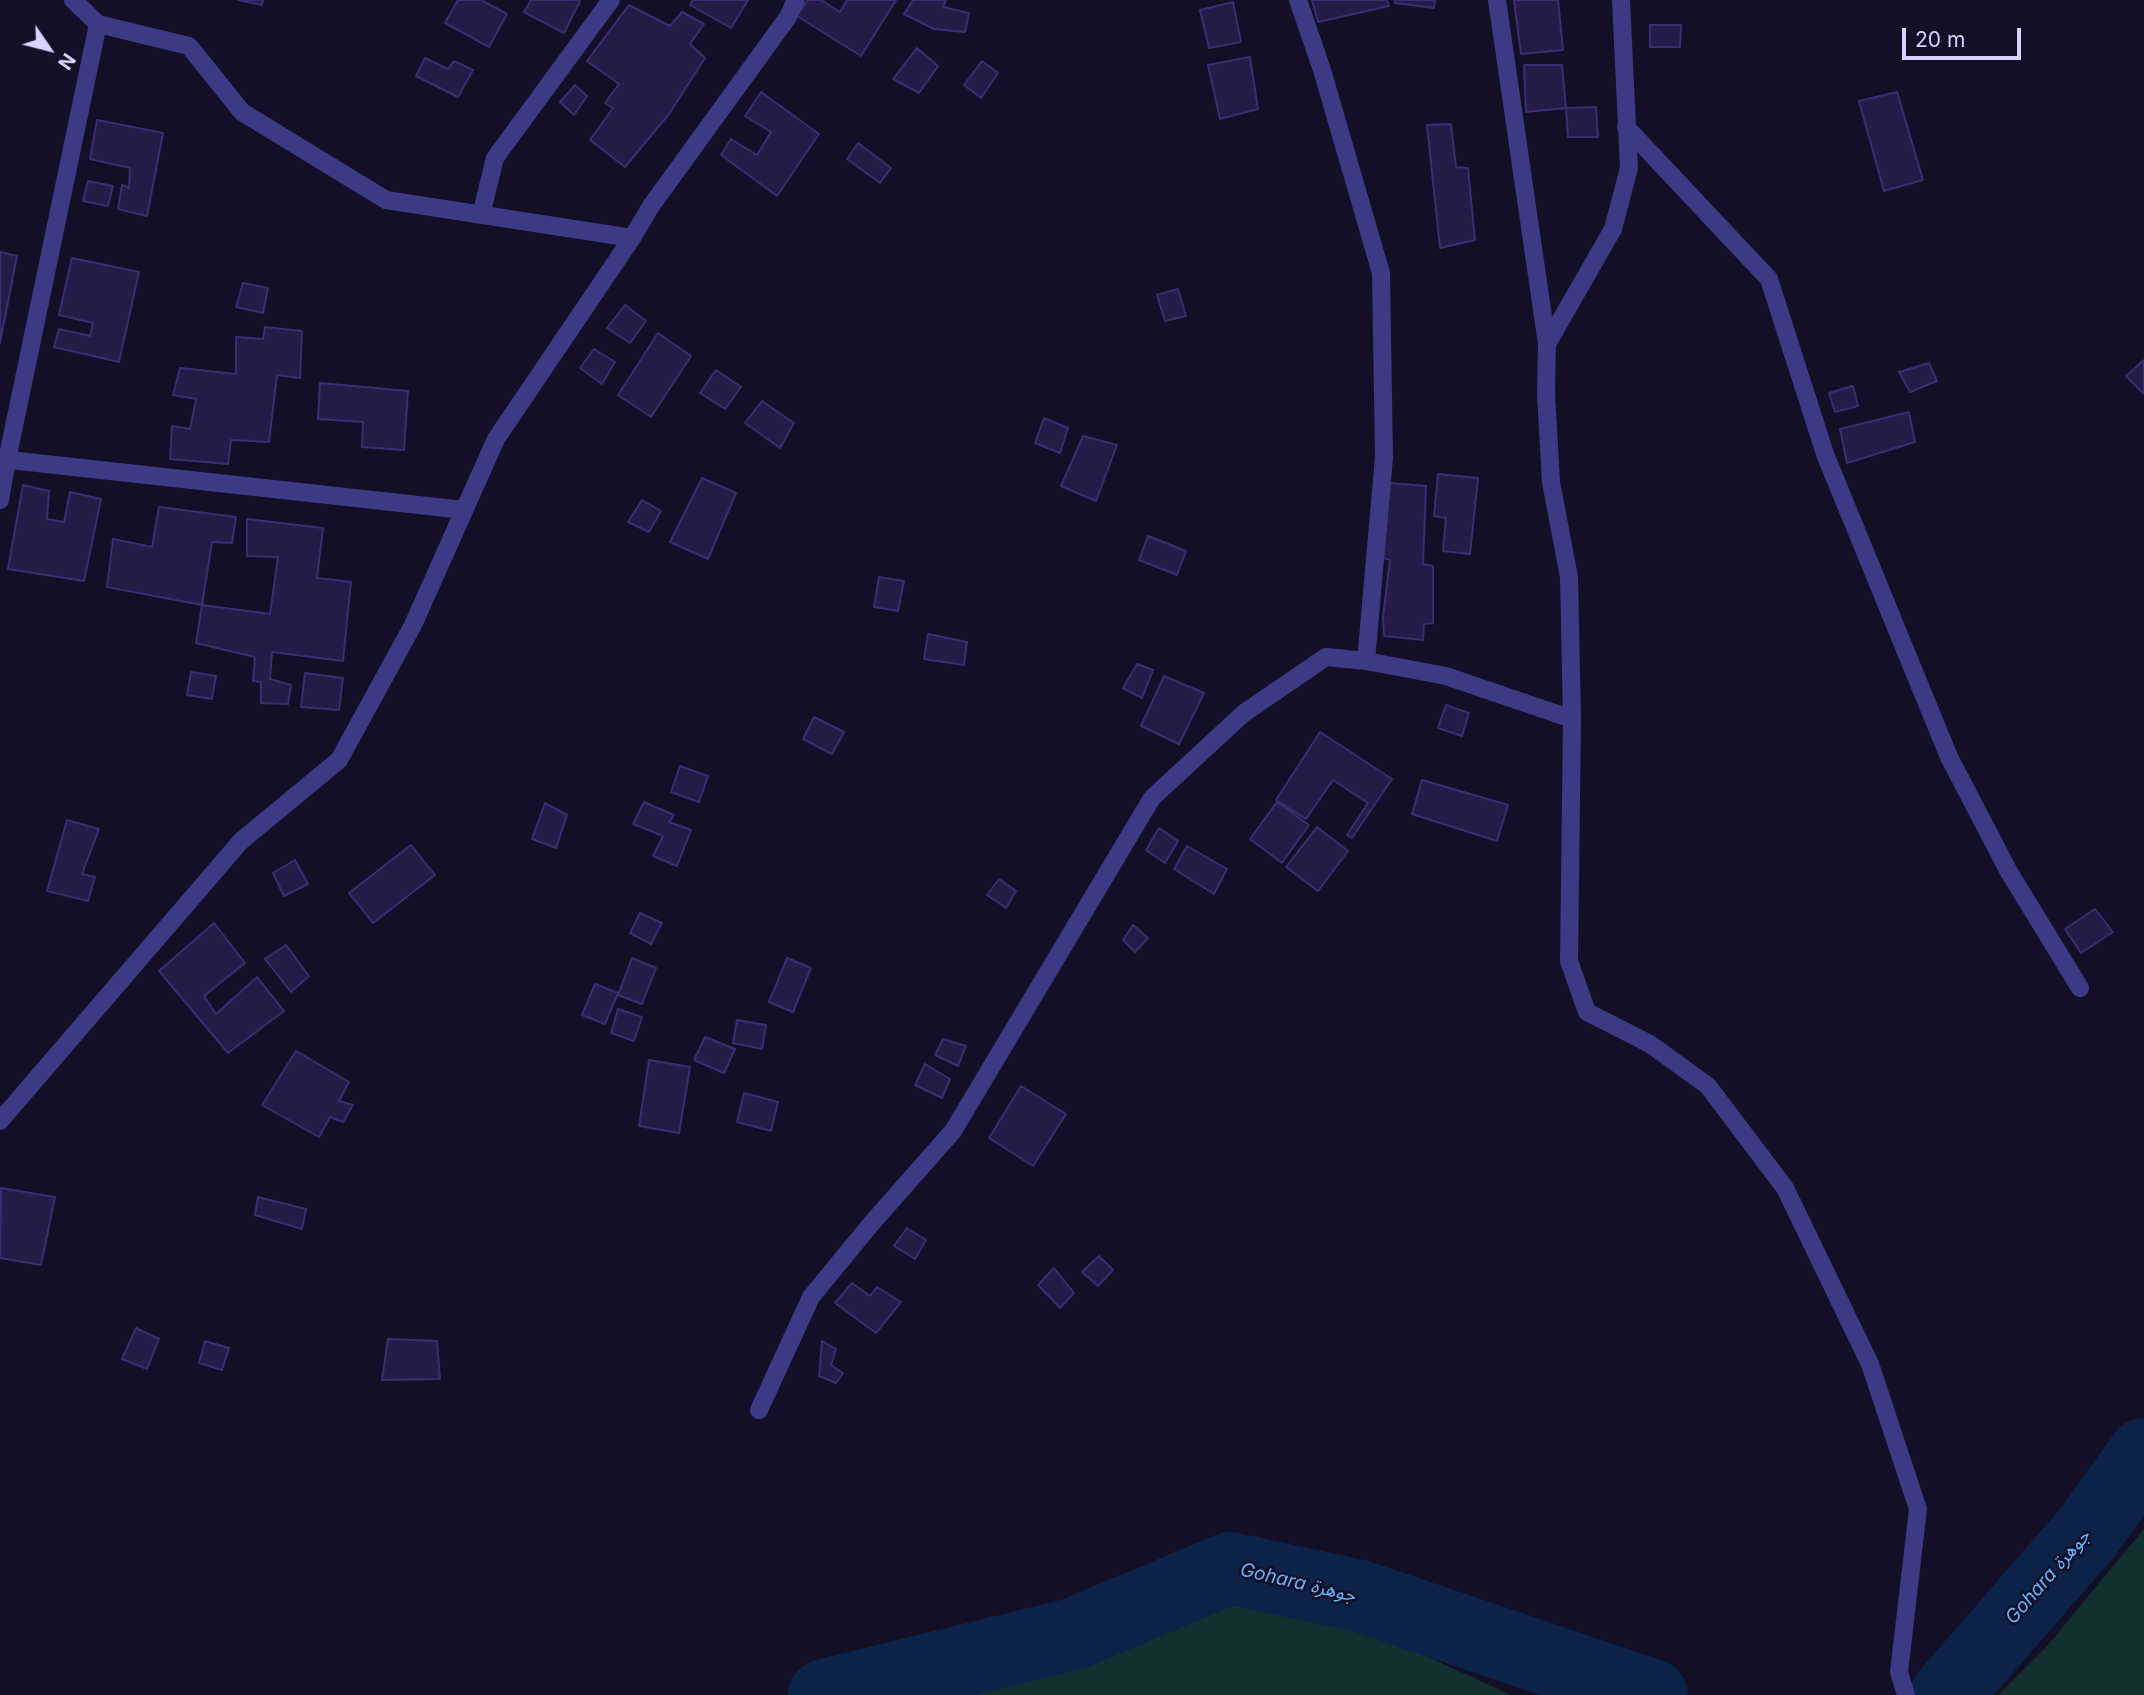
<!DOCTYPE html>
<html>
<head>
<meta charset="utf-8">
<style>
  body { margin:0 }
  #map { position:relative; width:2144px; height:1695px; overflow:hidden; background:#130f26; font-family:Inter,sans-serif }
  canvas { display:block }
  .north { position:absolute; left:14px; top:14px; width:70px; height:70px; -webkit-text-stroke:5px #130f26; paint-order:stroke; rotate:125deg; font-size:19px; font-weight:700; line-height:28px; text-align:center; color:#d9d4ff }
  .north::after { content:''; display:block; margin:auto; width:24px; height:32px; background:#d9d4ff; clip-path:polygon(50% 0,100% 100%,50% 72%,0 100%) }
  .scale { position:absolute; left:1902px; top:28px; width:119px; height:32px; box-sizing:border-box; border:4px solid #d9d4ff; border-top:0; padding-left:9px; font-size:21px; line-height:24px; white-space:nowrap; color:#d9d4ff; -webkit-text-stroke:5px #130f26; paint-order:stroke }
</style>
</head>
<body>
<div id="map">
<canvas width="2144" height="1695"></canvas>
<div class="north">N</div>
<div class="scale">20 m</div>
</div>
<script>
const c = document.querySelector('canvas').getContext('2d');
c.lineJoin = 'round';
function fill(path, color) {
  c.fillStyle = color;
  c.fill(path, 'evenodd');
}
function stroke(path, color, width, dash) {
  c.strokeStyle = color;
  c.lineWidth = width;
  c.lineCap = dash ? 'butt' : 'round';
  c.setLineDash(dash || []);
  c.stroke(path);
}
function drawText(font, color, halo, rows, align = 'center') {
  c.font = font + ' Inter,"Noto Sans Arabic",sans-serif';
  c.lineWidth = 5;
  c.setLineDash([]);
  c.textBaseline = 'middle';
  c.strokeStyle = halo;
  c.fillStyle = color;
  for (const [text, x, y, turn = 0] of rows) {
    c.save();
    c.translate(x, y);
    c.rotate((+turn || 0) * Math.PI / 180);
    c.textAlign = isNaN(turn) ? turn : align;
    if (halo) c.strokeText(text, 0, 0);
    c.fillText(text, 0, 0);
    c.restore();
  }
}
fill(new Path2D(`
  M2144,1529V1695H1998L2047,1646Z
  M1239,1604L1374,1632L1511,1695H964L1073,1663L1171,1625Z`), '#12302f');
stroke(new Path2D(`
  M2140,1460L2144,1457`), '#0c2248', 12);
stroke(new Path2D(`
  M824,1695L1073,1634L1230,1568L1360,1596L1652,1695
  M1946,1695L2087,1533L2144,1454`), '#0c2248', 72);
const building = new Path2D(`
  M238,0H263L262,5Z
  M458,0H481L507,14L489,47L445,23Z
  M531,0H579L580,1L564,33L524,12Z
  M693,0H748L731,28L690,5Z
  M808,0H821L840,12L847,0H896L861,56L797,16Z
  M913,0H946L943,7L969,13L965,32L934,29L904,14Z
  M1312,0H1387L1389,6L1318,22Z
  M1395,0H1435L1434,8L1395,3Z
  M1514,0H1558L1563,50L1521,54Z
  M1233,2L1241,42L1209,48L1200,10Z
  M629,5L670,26L682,12L704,24L690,44L705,58L669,114L625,167L590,140L613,108L605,103L619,84L587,61Z
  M1650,25H1681L1680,47H1650Z
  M917,48L938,66L919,93L893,79Z
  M1250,57L1258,109L1220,119L1208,65Z
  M425,58L448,69L454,61L473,70L458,97L416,76Z
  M982,61L998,73L981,98L964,85Z
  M1524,65H1562L1566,108L1526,112Z
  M575,85L587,96L574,115L560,102Z
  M761,92L819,134L777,196L721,155L731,139L757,155L771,132L745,116Z
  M1897,92L1923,180L1884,191L1859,101Z
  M1596,107L1598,137H1568L1566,108Z
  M97,120L163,133L147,216L118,209L122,185L129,188L130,168L90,159Z
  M1451,124L1456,167L1468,168L1475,240L1440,248L1427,125Z
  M858,143L891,168L880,183L847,159Z
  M88,181L113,186L108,206L83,201Z
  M0,252L17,256L0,343Z
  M72,258L139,272L119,362L54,347L59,329L90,336L93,323L59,315Z
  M243,283L268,288L263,313L236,307Z
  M1178,289L1186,316L1165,321L1157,295Z
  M625,305L646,321L630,343L607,328Z
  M265,327L302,331L300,378L277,375L269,442L231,440L228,464L170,459L172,426L190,429L196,399L173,395L180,368L236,374V337L263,339Z
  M658,333L691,356L651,417L618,395Z
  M594,349L615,362L602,384L580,368Z
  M2144,360V394L2126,376Z
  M1929,363L1937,381L1910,392L1899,372Z
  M716,370L741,387L725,409L700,393Z
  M320,383L408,391L404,450L362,447L363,422L318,419Z
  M1853,386L1858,406L1835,412L1829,393Z
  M762,401L794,423L780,448L745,423Z
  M1909,412L1915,442L1847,463L1840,429Z
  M1044,418L1068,428L1060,453L1035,443Z
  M1083,436L1117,445L1096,501L1061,486Z
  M1438,474L1478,478L1470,554L1443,551L1446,518L1434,516Z
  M702,478L736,493L708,559L670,542Z
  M1390,483L1426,486L1423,564L1433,566V623L1424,624L1423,640L1384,636L1383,617L1390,560L1383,558Z
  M23,485L49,491L47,519L64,522L70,492L101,499L84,581L8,569Z
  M642,500L661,511L649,532L628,522Z
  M159,507L236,517L232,543L212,542L202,605L107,587L113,539L152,547Z
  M247,519L323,528L317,578L351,582L343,661L272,652L270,679L291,685L288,704L261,703V682L253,681L255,657L196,643L202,605L270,614L278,557L247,556Z
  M1148,536L1186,551L1177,575L1139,560Z
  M879,577L904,581L898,611L874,607Z
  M928,634L967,642L964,665L924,659Z
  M1137,664L1153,670L1142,698L1123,688Z
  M191,672L216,676L212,699L187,695Z
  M305,673L343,678L339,710L301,707Z
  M1164,676L1204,693L1179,744L1141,726Z
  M1446,705L1469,713L1462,736L1438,728Z
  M814,717L844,732L832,754L803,739Z
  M1320,732L1392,779L1352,838L1347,835L1368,803L1333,780L1306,819L1276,800Z
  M680,766L708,776L699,802L671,792Z
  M1422,780L1508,805L1497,841L1412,814Z
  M644,802L674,815L669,822L691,830L677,866L653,856L663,836L633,824Z
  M1277,802L1309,825L1282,863L1250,839Z
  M545,803L567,815L556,848L532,839Z
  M67,820L99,829L82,874L95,877L88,901L47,891Z
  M1317,827L1348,851L1318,891L1286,867Z
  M1159,828L1178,841L1165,863L1146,850Z
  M411,845L435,875L373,923L349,893Z
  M1187,846L1227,869L1214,894L1174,869Z
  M295,860L308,884L284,896L273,873Z
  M999,879L1016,891L1006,908L987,895Z
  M2095,909L2113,932L2081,953L2065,929Z
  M640,913L662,923L651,944L630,933Z
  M214,923L245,963L204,996L216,1014L257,977L284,1011L228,1053L159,971Z
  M1133,925L1148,938L1135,952L1123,940Z
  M286,945L309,976L291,992L265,959Z
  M632,958L656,968L642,1004L618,995Z
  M787,958L811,968L793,1012L769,1002Z
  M595,984L618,993L605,1024L582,1015Z
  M618,1009L642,1017L634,1041L611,1033Z
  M737,1020L766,1025L762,1049L733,1043Z
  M705,1037L735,1049L724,1073L694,1060Z
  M943,1039L966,1046L958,1066L935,1055Z
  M296,1051L349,1082L339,1101L353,1105L343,1122L330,1117L319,1137L262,1105Z
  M649,1060L690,1067L679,1133L639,1126Z
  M925,1064L950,1079L942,1098L915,1085Z
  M1021,1086L1066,1114L1033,1166L989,1138Z
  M744,1093L778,1102L771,1131L737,1122Z
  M1,1188L55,1197L41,1265L0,1258Z
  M258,1197L306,1209L302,1229L255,1215Z
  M907,1228L926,1240L915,1259L894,1246Z
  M1099,1256L1113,1270L1098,1286L1082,1272Z
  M1054,1268L1074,1293L1060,1308L1038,1285Z
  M852,1283L870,1296L877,1287L901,1302L876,1333L835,1303Z
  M136,1328L159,1339L147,1369L122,1359Z
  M388,1339L437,1341L440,1379L382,1380Z
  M205,1341L229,1348L222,1370L199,1363Z
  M822,1341L836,1349L831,1365L843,1373L836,1383L819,1376Z`);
fill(building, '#241b47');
stroke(building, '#3b2d73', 2);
stroke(new Path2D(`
  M1298,0L1322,70L1381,273L1384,457L1366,661L1446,676L1572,719
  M1497,0L1547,344
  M1626,127L1769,279L1825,454L1949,757L2009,872L2080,988
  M481,215L495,158L611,0
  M0,459L464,510
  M759,1410L811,1297L871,1224L953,1131L1152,798L1244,713L1326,657L1366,661`), '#3d3a85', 18);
stroke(new Path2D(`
  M73,0L98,24L189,46L242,112L386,200L632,238L651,206L788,17L796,0
  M1621,0L1629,168L1613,229L1547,344L1546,394L1551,482L1569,577L1572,719L1569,961L1587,1012L1650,1044L1708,1086L1785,1188L1870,1364L1918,1509L1899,1672L1906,1695
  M0,500L7,460L98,24
  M0,1121L241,841L339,760L413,625L496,439L632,238`), '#3d3a85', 18);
drawText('italic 19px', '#62b6ff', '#130f26', [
  ["Gohara جوهرة",2048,1577,-49],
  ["Gohara جوهرة",1298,1583,13]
]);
</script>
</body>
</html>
